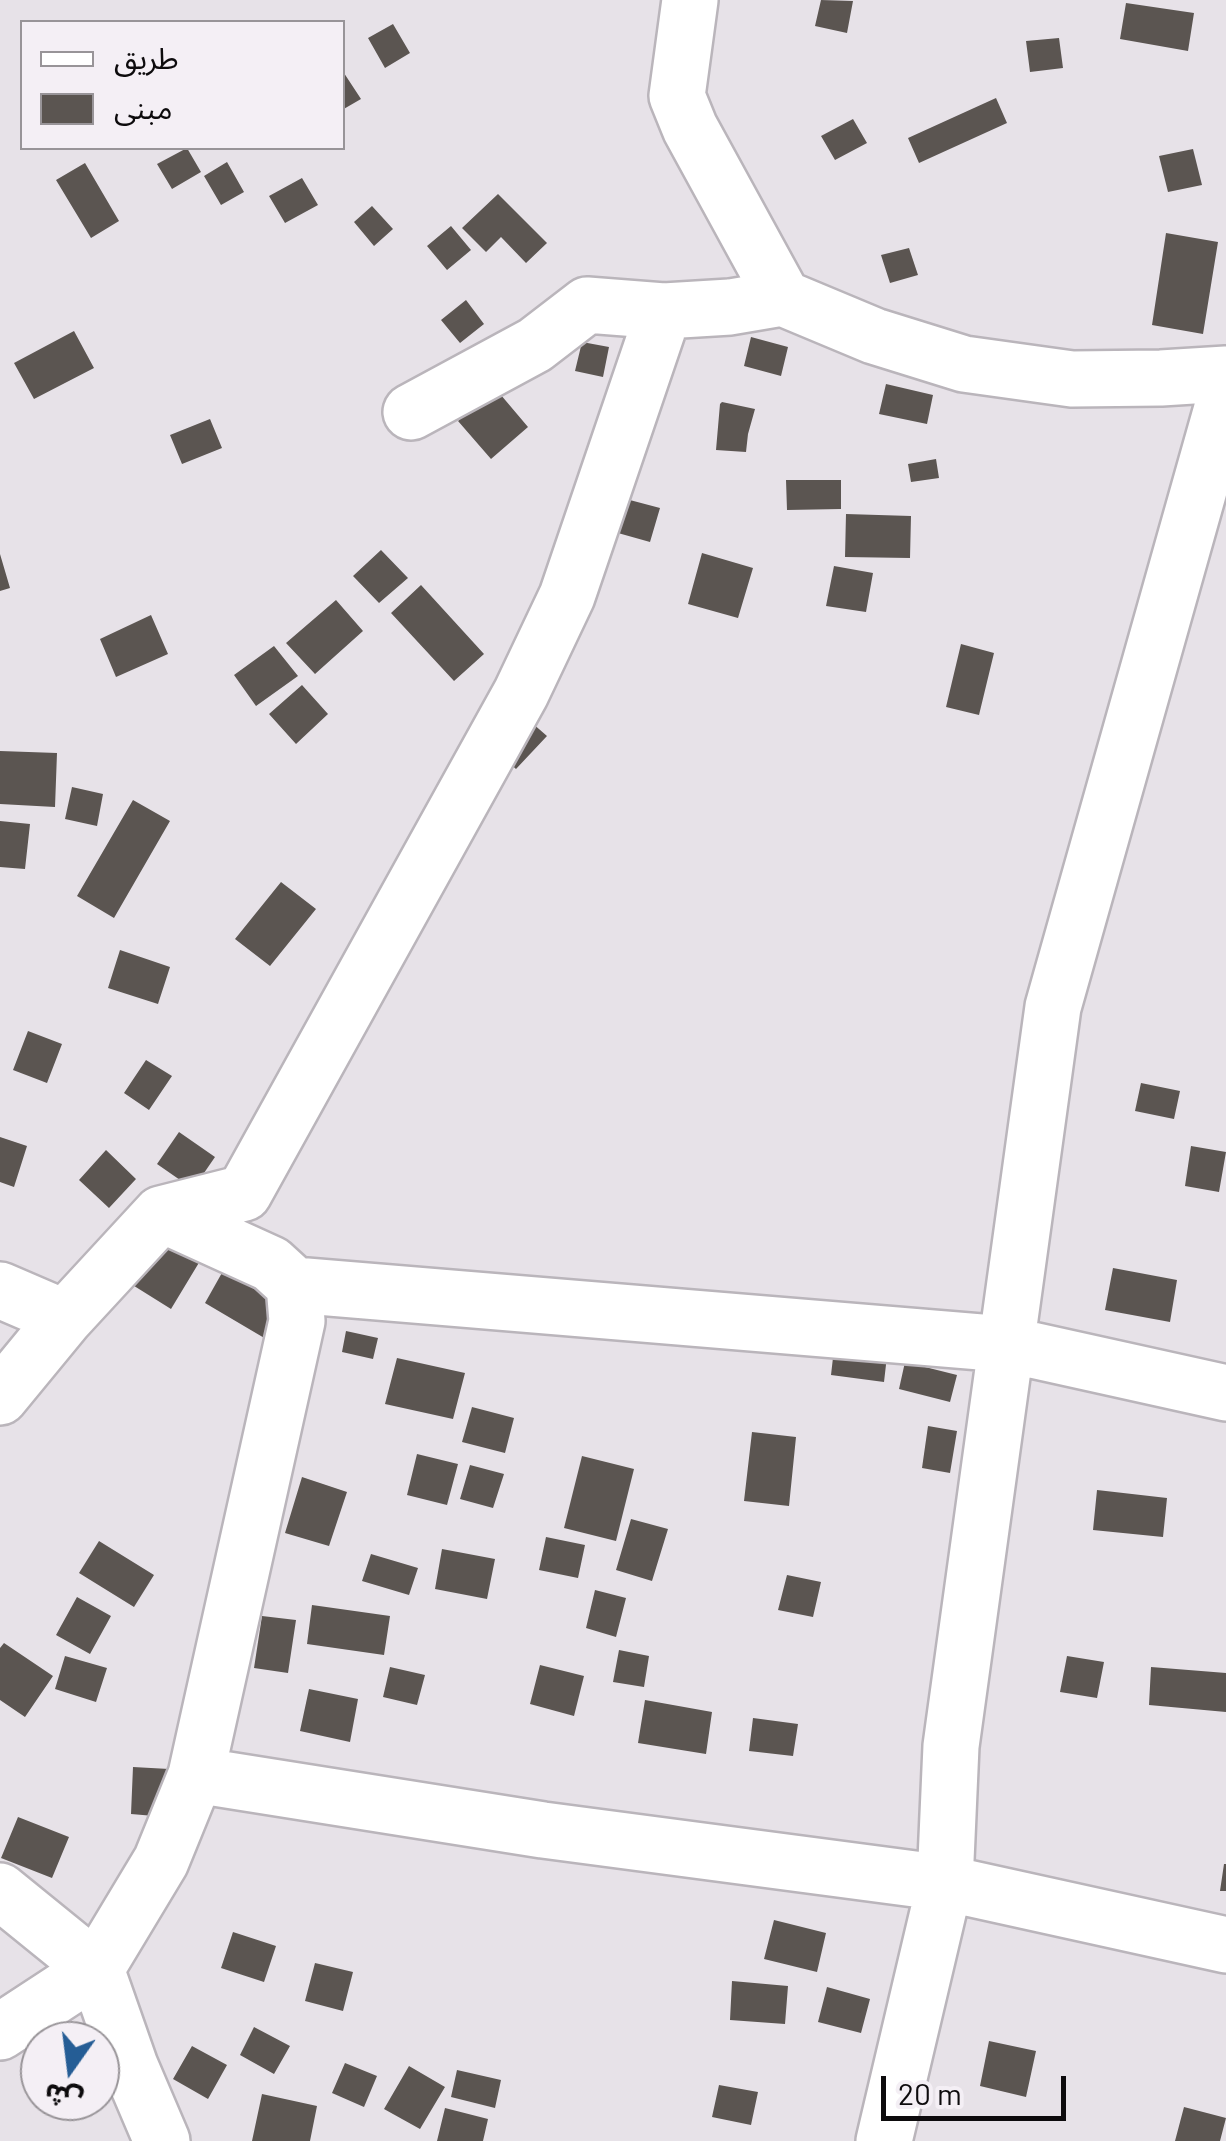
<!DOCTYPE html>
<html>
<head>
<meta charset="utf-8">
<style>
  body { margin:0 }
  #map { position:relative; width:1226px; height:2141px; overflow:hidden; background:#e7e2e8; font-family:Barlow,"Noto Sans Arabic",sans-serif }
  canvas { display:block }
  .legend { position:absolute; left:20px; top:20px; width:325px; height:130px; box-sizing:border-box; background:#f4eff5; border:2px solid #989498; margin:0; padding:12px 18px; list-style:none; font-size:30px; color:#0d0b0d }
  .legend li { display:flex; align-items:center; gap:20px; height:50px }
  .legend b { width:50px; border:2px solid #989498 }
  .north { position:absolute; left:20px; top:2021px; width:100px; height:100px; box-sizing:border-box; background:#f4eff5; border:2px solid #989498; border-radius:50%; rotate:194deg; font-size:28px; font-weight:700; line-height:40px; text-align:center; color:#0d0b0d }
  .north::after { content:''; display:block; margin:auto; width:35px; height:45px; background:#255d95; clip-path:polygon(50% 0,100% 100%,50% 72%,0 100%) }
  .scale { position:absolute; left:881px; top:2076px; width:185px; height:45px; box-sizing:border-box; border:5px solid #0d0b0d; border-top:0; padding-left:12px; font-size:30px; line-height:35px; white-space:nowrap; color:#0d0b0d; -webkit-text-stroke:8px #f4eff5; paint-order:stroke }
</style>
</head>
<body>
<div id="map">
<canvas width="1226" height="2141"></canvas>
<ul class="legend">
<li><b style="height:12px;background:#fff"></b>طريق</li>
<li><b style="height:28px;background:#5b5551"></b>مبنى</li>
</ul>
<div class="north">ش</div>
<div class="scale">20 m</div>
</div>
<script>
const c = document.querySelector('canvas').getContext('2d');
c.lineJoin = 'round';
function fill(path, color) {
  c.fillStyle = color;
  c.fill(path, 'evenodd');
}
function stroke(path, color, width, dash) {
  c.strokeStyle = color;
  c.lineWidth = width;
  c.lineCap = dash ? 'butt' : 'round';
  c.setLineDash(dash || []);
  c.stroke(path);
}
fill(new Path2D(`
  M821,0L853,1L847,33L815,26Z
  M1126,3L1194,13L1188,51L1120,39Z
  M393,24L410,53L385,68L368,38Z
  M1059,38L1063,68L1030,72L1026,41Z
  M342,70L361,99L342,110Z
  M996,98L1007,123L919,163L908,138Z
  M853,119L867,143L835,160L821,136Z
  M187,148L201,172L172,189L157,164Z
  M1193,149L1202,185L1168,192L1159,156Z
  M227,162L244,192L221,205L204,176Z
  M85,163L119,221L91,238L56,180Z
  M302,178L318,205L285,223L269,196Z
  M498,194L547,243L526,263L501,237L486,252L462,228Z
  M372,206L393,229L374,246L354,222Z
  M451,226L471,250L447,270L427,246Z
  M1166,233L1218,242L1203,334L1152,325Z
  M909,248L918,275L890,283L881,255Z
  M466,300L484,324L460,343L441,320Z
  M74,331L94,368L34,399L14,363Z
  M751,337L788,347L781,376L744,366Z
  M582,342L609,347L603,377L575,371Z
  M886,384L933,395L927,424L879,414Z
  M495,388L528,427L491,459L458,421Z
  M722,402L755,409L748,434L746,452L716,450L720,404Z
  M210,419L222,448L182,464L170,435Z
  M936,459L939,478L911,482L908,464Z
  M786,480H841V509L787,510Z
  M626,499L660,508L650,542L618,533Z
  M846,514L911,516L910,558L845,557Z
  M381,550L408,578L379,603L353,576Z
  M702,553L753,568L738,618L688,604Z
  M0,554L10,588L0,591Z
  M834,566L873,573L866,612L826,606Z
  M421,585L484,654L454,681L391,613Z
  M336,600L363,631L315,674L286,643Z
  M151,615L168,654L116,677L100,639Z
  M961,644L994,653L979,715L946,707Z
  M274,646L298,676L256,706L234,675Z
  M302,685L328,714L296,744L269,714Z
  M524,716L547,736L516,769L494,749Z
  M0,751L57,753L55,807L0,804Z
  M72,787L103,794L97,826L65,819Z
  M133,800L170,821L114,918L77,896Z
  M0,821L30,824L25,869L0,867Z
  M281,882L316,909L270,966L235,939Z
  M120,950L170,967L158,1004L108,988Z
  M28,1031L62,1044L47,1083L13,1070Z
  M146,1060L172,1076L149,1110L124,1093Z
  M1141,1083L1180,1091L1174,1119L1135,1111Z
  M179,1132L215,1157L193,1189L157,1164Z
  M0,1137L27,1146L14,1187L0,1182Z
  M1191,1146L1226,1152L1219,1192L1185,1186Z
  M106,1150L136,1179L109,1208L79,1180Z
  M163,1231L203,1256L171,1309L131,1284Z
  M1113,1268L1177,1280L1170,1322L1105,1310Z
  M223,1271L284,1306L266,1339L205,1303Z
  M346,1331L378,1338L373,1359L342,1352Z
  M834,1349L887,1356L884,1382L831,1375Z
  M397,1358L465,1373L453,1419L385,1404Z
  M905,1362L957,1375L950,1402L899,1389Z
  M472,1407L514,1418L505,1453L462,1442Z
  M928,1426L957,1431L950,1473L922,1468Z
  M752,1432L796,1437L789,1506L744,1501Z
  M417,1454L458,1464L447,1505L407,1495Z
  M582,1456L634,1469L616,1541L564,1528Z
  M470,1465L504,1474L493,1508L460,1499Z
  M302,1477L347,1492L329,1546L285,1533Z
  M1097,1490L1167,1498L1163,1537L1093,1530Z
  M631,1519L668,1529L652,1581L616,1570Z
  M546,1537L585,1545L578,1578L539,1570Z
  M99,1541L154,1575L134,1607L79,1573Z
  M442,1549L495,1559L487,1599L435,1589Z
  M371,1554L418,1568L409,1595L362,1581Z
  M787,1575L821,1582L813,1617L778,1610Z
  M595,1590L626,1598L616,1637L586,1628Z
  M77,1597L111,1616L90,1654L56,1635Z
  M312,1605L390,1616L384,1655L307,1644Z
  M262,1616L296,1620L288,1673L254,1668Z
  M4,1643L53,1676L25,1717L0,1700V1648Z
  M619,1650L649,1656L644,1687L613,1682Z
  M65,1656L107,1668L96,1702L55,1689Z
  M1067,1656L1104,1662L1097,1698L1060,1692Z
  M540,1665L584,1676L574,1716L530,1704Z
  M390,1667L425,1675L417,1705L383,1697Z
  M1151,1667L1226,1673V1712L1149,1705Z
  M309,1689L358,1699L350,1742L300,1731Z
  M645,1700L712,1712L706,1754L638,1743Z
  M753,1718L798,1724L793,1756L749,1751Z
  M133,1767L169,1769L166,1817L131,1814Z
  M18,1817L69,1837L52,1878L1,1858Z
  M1224,1864H1226V1891H1220Z
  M774,1920L826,1933L817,1972L764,1959Z
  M233,1932L276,1946L264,1982L221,1968Z
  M315,1963L353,1972L343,2011L305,2001Z
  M732,1981L788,1986L785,2024L730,2020Z
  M827,1987L870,1999L861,2033L818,2022Z
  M254,2027L290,2046L274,2074L240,2055Z
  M989,2041L1036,2051L1026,2097L980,2086Z
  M192,2046L227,2065L208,2099L173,2079Z
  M345,2063L377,2076L364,2107L332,2093Z
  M409,2066L445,2087L420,2129L384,2109Z
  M457,2070L501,2080L495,2108L451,2097Z
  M719,2085L758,2092L751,2125L712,2117Z
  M262,2094L317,2106L310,2141H252Z
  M1184,2107L1226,2118L1220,2141H1175Z
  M445,2108L488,2119L483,2141H437Z`), '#5b5551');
const minor = new Path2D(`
  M690,0L677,96L690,128L783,298
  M411,412L535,345L587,305L664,311L730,307L783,298L874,336L964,364L1072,379L1161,378L1226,374
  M294,1285L1005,1344L1226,1393
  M0,1290L65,1318
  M0,1397L65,1318L161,1214L244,1193L521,693L567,596L664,311
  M196,1775L543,1830L945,1883L1226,1945
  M0,1891L96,1969L130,2066L162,2141
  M0,2032L96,1969L161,1861L196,1775L297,1321L294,1285L271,1264L161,1214
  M884,2141L945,1883L951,1746L1053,1007L1226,394`);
stroke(minor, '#bab5bb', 60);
stroke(minor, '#fff', 55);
</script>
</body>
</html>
